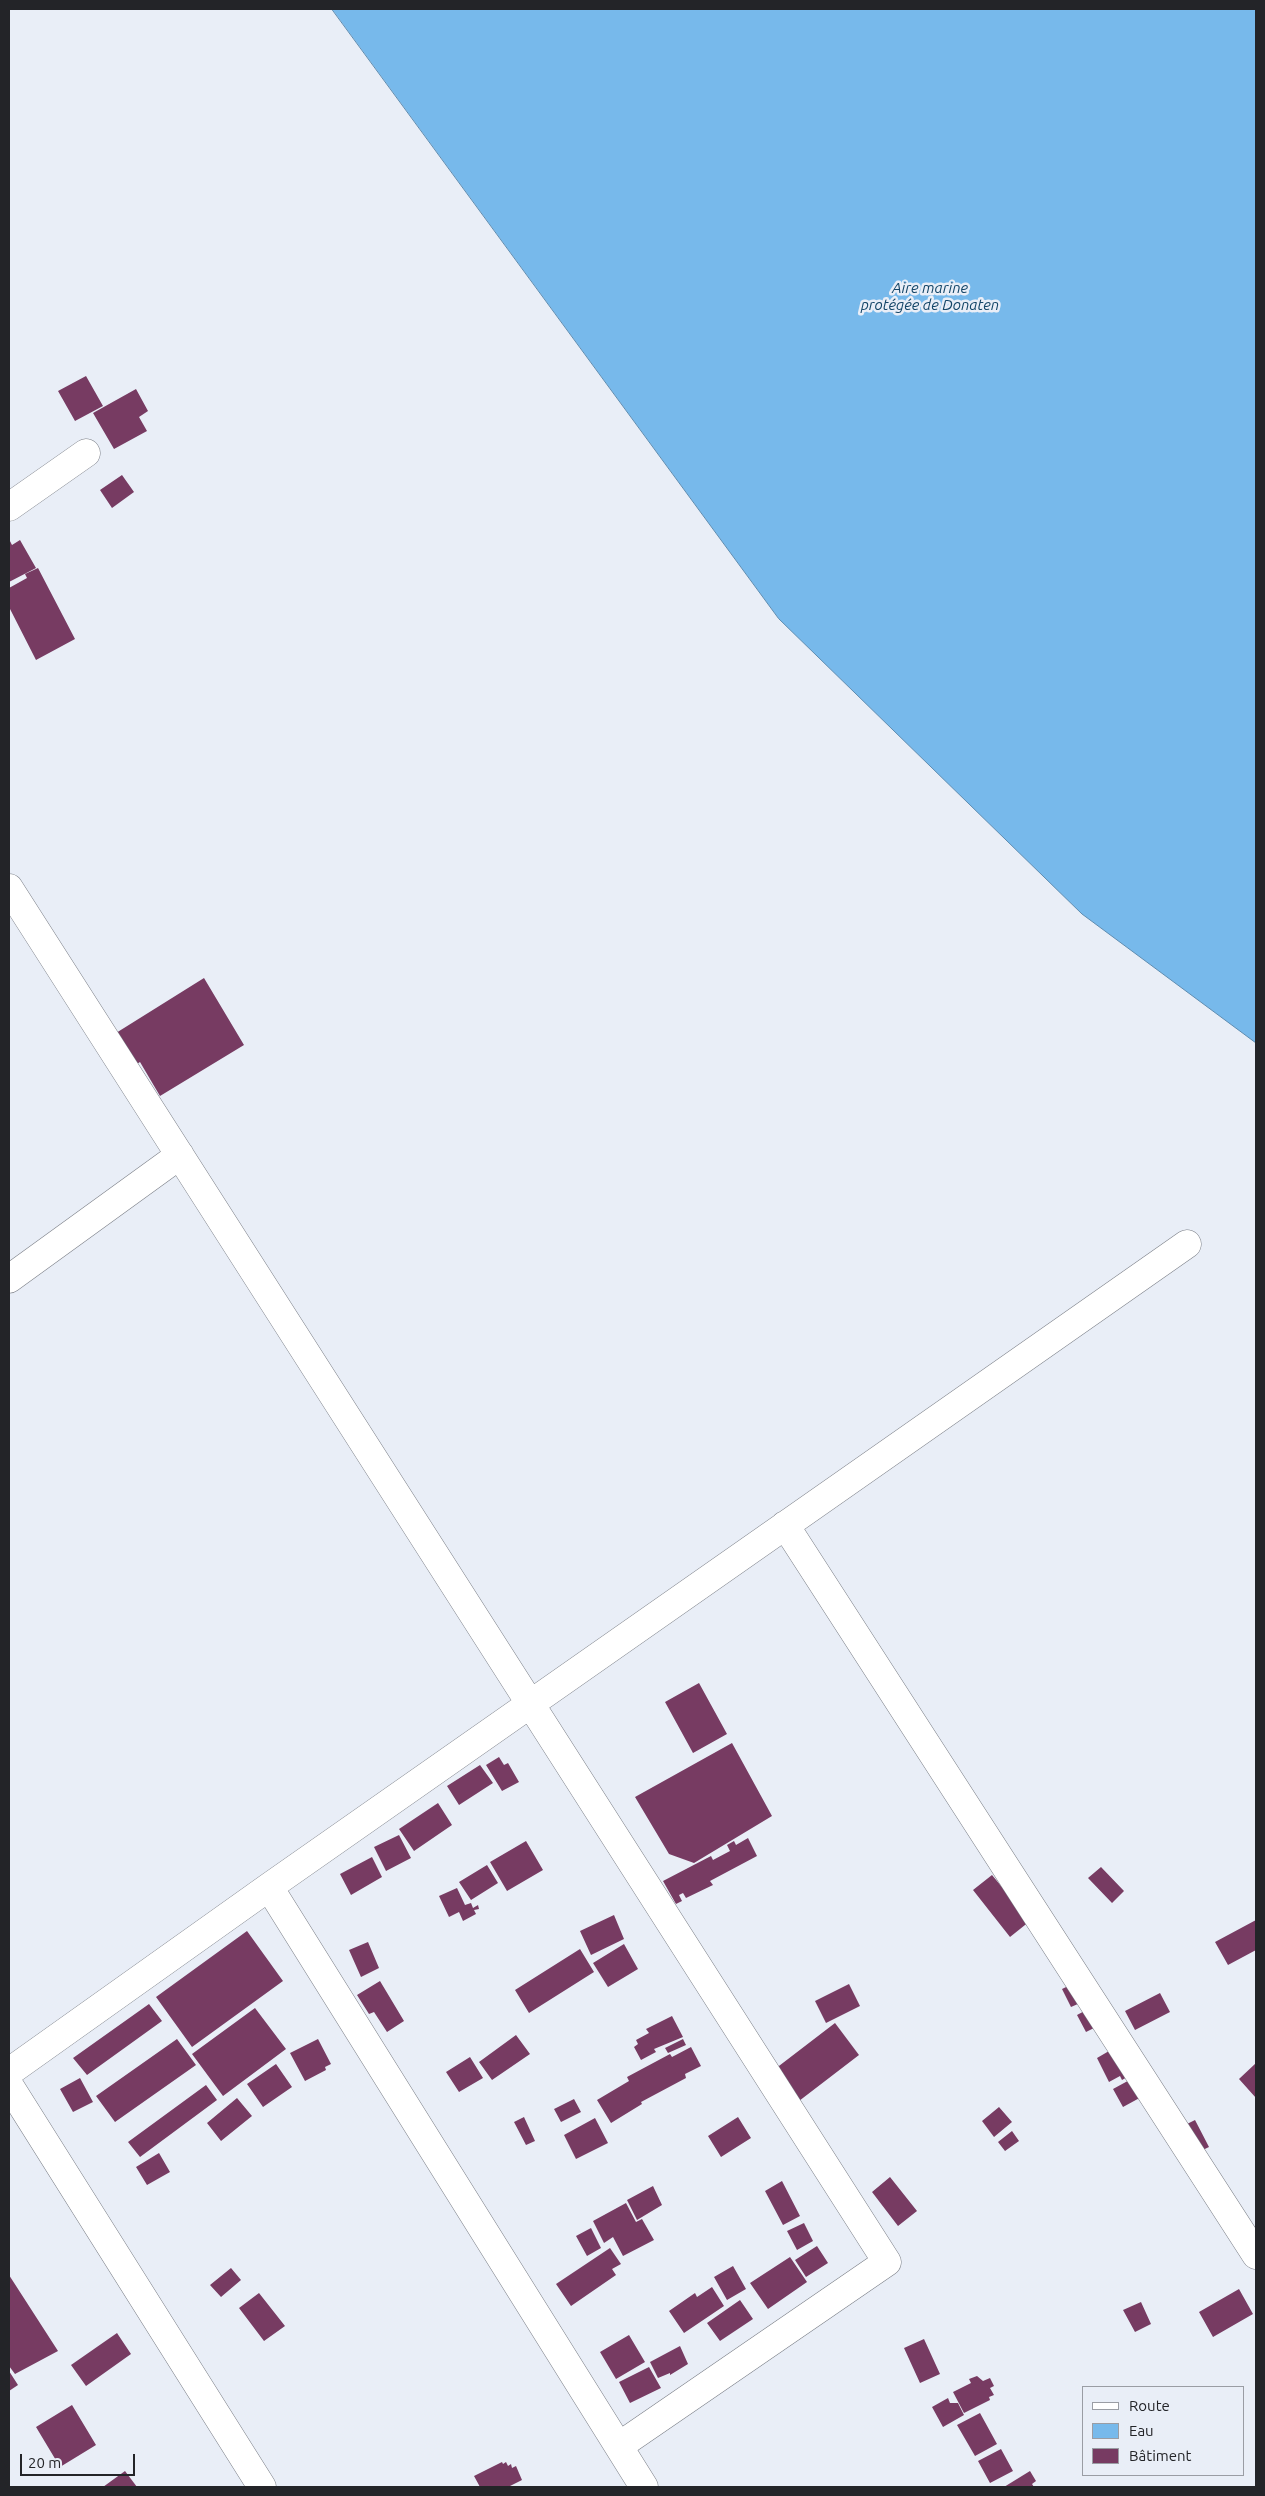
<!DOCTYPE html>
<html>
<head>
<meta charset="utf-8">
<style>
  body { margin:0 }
  #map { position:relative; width:1265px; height:2496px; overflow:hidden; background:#e9eef7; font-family:Ubuntu,sans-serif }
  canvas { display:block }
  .frame { position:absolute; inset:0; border:10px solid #232428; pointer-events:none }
  .legend { position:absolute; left:1082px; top:2386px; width:162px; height:90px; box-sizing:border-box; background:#e9eef7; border:1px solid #9a9da4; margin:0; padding:6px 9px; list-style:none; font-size:15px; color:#232428 }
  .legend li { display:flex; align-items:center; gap:10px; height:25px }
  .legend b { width:25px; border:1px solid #9a9da4 }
  .scale { position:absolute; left:20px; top:2454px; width:115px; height:22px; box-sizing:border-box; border:2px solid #232428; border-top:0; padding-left:6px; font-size:15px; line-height:18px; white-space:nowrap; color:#232428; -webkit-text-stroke:4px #e9eef7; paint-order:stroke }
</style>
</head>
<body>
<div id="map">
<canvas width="1265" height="2496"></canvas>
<div class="frame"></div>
<ul class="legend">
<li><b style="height:6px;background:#fff"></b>Route</li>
<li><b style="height:14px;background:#77b9eb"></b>Eau</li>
<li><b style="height:14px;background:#773b62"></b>Bâtiment</li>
</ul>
<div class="scale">20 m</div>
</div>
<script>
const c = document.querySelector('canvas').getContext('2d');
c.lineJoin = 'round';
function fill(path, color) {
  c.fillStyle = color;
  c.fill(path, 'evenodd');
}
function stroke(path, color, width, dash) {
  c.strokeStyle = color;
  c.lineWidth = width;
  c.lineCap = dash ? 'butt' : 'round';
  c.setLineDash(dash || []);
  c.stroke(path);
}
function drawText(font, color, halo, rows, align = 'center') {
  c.font = font + ' Ubuntu,sans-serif';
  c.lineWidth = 5;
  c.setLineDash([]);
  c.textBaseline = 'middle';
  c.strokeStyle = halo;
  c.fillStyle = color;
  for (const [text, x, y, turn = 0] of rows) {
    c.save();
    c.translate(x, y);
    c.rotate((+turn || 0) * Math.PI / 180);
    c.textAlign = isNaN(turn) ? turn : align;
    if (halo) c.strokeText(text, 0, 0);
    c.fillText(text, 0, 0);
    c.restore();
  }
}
const water = new Path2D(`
  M332,9H1256V1043L1082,914L779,619Z`);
fill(water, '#77b9eb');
stroke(water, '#5e8cb0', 1);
fill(new Path2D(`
  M86,376L103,406L75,421L58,391Z
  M136,389L148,411L139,417L147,431L114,449L93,413Z
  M122,475L134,492L112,508L100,490Z
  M9,539L12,545L20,540L36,568L9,582Z
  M38,568L75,639L36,660L9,607V588L27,578L25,574Z
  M204,978L244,1045L160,1096L140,1062L118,1076L100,1043Z
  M699,1683L727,1734L693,1753L665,1702Z
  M732,1743L772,1816L694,1863L669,1854L635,1797Z
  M499,1757L504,1765L508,1763L519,1782L502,1791L486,1765Z
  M480,1765L493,1783L459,1805L447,1786Z
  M438,1803L452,1825L414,1851L399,1829Z
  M399,1835L411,1858L386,1871L374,1847Z
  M748,1838L757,1856L710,1881L713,1885L686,1898L683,1893L679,1895L682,1901L676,1904L663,1881L711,1856L713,1860L730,1851L727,1845L734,1841L736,1845Z
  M526,1841L543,1870L507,1891L490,1862Z
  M372,1857L382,1877L351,1895L340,1874Z
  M487,1865L498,1883L471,1900L459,1882Z
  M1101,1867L1124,1891L1112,1903L1088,1878Z
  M992,1875L1030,1921L1010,1937L973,1890Z
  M457,1888L465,1905L471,1903L473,1908L478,1905L479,1909L474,1910L476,1914L463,1921L459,1912L449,1917L439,1896Z
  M614,1915L624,1939L591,1955L580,1931Z
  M1256,1920V1950L1228,1965L1215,1942Z
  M247,1931L283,1981L192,2047L156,1997Z
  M368,1942L379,1968L361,1977L349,1950Z
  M624,1944L638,1969L608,1987L593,1963Z
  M580,1949L594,1972L529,2013L515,1990Z
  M1087,1977L1096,1996L1071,2007L1062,1989Z
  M380,1981L404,2021L387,2032L374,2012L369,2014L357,1995Z
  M849,1984L860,2006L826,2023L815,2001Z
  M1160,1993L1170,2012L1135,2030L1125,2011Z
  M1105,2000L1114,2018L1086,2032L1077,2015Z
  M149,2004L162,2021L87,2075L73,2058Z
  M255,2008L286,2049L223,2096L192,2054Z
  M672,2016L683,2037L654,2049L656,2052L641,2060L634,2047L638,2044L636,2040L649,2033L646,2029Z
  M835,2023L859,2055L799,2101L775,2069Z
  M516,2035L530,2054L492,2080L479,2062Z
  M177,2039L196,2065L115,2122L96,2096Z
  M318,2039L331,2064L325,2067L326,2070L305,2081L290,2053Z
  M683,2039L686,2045L668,2053L665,2048Z
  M691,2047L701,2066L685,2074L686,2078L641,2102L642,2104L611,2123L597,2100L629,2081L627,2077L670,2054L672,2057Z
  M1109,2051L1129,2076L1122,2080L1120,2076L1109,2082L1097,2058Z
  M470,2057L483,2078L459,2092L446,2072Z
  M1256,2063V2098L1239,2079Z
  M276,2064L292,2087L263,2107L247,2084Z
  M1135,2077L1145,2095L1123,2107L1113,2089Z
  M80,2078L93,2102L73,2112L60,2089Z
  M206,2085L217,2100L140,2157L128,2142Z
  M237,2098L252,2116L221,2141L207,2123Z
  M574,2099L581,2112L561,2122L554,2109Z
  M999,2107L1012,2122L994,2137L982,2121Z
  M524,2117L535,2141L526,2145L514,2122Z
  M738,2117L751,2138L721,2157L708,2136Z
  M595,2118L608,2143L576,2159L564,2135Z
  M1195,2120L1209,2147L1184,2159L1171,2132Z
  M1012,2131L1019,2141L1005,2151L998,2142Z
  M159,2153L170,2172L147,2185L136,2167Z
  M890,2177L917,2211L898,2226L872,2192Z
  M782,2181L800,2216L783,2225L765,2191Z
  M653,2186L662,2205L637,2220L627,2200Z
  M626,2203L636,2222L642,2219L654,2240L623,2256L613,2237L604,2243L593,2221Z
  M804,2223L813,2241L797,2250L787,2231Z
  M591,2228L601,2248L587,2256L576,2236Z
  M817,2246L828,2263L806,2277L795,2260Z
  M610,2248L621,2264L612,2269L616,2275L571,2306L556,2284Z
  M790,2257L807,2282L768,2309L750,2283Z
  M733,2266L746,2289L727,2300L714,2277Z
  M231,2268L241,2280L221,2297L210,2285Z
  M9,2275L58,2351L15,2374L9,2366Z
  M712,2287L724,2306L684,2333L669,2311L695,2293L697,2297Z
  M1239,2289L1253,2314L1213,2337L1199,2312Z
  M259,2293L285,2326L264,2341L239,2308Z
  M740,2300L753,2319L720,2341L707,2323Z
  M1141,2302L1151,2324L1135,2332L1123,2310Z
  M117,2333L131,2354L86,2386L71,2365Z
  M629,2335L645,2362L616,2379L600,2352Z
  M924,2339L940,2374L920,2383L904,2348Z
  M680,2346L688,2364L670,2375V2373L658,2378L650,2362Z
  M649,2367L661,2388L630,2403L619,2382Z
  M9,2371L18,2385L9,2391Z
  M977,2376L983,2381L990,2378L994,2386L990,2388L994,2395L989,2397L990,2400L964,2413L953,2392L971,2383L969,2379Z
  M948,2398L950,2403H958L964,2415L943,2427L932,2407Z
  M72,2405L96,2445L60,2467L36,2427Z
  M980,2413L997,2444L975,2456L957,2425Z
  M1001,2449L1013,2471L990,2483L978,2461Z
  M502,2462L503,2464L506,2462L508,2466L511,2464L512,2468L516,2466L522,2480L508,2487H480L474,2476Z
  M125,2471L137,2487H103Z
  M1030,2471L1036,2481L1032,2484L1034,2487H1004Z`), '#773b62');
const minor = new Path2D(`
  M9,507L86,453
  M9,888L887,2262L619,2446
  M9,1279L180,1155
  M785,1525L1256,2255
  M269,1887L644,2487
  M9,2072L269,1887L1187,1244
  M9,2085L262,2487`);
stroke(minor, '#7a7e86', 29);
stroke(minor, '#fff', 28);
drawText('italic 15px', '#144668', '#e9eef7', [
  ["Aire marine",930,288],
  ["protégée de Donaten",930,305]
]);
</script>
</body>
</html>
